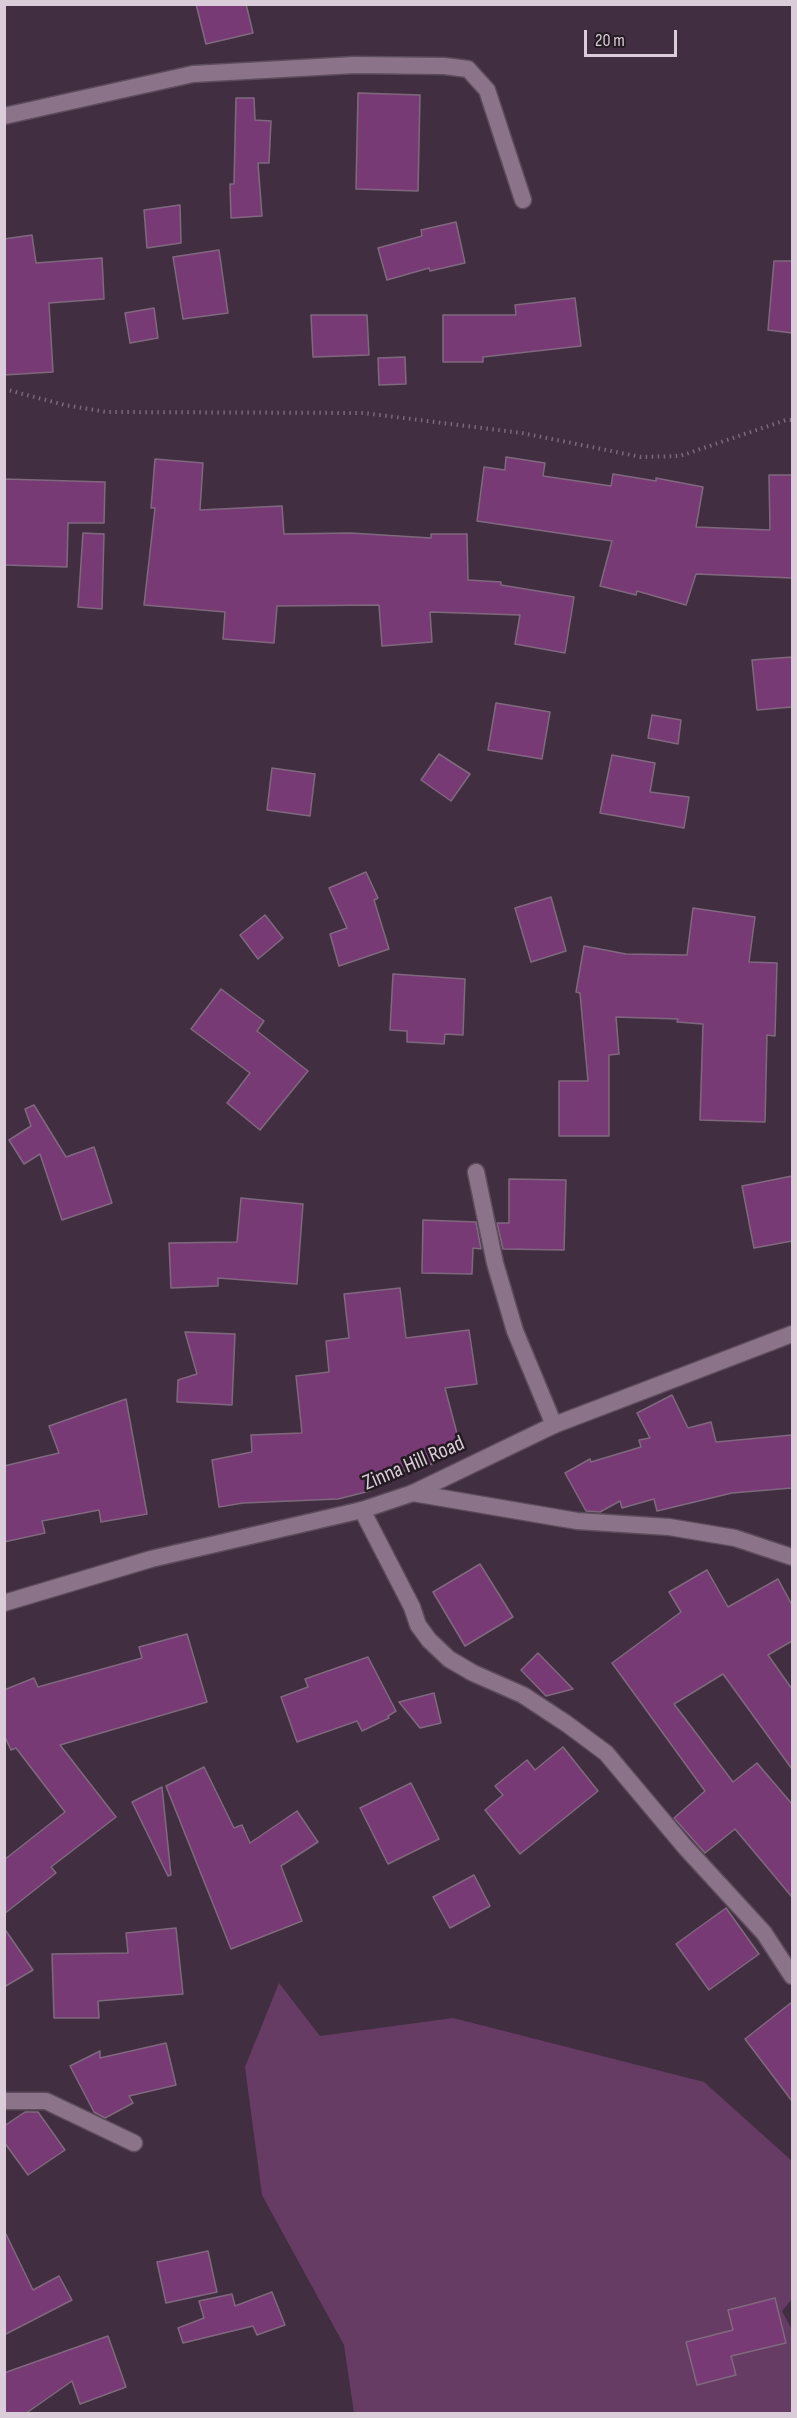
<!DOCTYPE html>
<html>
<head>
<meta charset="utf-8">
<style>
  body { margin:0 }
  #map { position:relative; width:797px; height:2418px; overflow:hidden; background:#422e41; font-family:"Sofia Sans Condensed",sans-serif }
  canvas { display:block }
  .frame { position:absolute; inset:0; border:6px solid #daccd8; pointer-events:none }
  .scale { position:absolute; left:584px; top:30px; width:93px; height:27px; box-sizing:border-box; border:3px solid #daccd8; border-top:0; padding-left:8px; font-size:18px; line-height:21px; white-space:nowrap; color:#daccd8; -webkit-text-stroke:4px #231a22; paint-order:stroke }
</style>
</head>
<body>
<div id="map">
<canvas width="797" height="2418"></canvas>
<div class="frame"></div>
<div class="scale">20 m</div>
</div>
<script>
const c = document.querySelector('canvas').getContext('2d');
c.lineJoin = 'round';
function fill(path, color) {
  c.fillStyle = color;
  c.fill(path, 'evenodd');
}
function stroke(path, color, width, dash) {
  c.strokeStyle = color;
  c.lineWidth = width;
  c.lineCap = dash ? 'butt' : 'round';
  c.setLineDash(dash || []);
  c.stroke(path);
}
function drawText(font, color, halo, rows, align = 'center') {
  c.font = font + ' "Sofia Sans Condensed",sans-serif';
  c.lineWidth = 5;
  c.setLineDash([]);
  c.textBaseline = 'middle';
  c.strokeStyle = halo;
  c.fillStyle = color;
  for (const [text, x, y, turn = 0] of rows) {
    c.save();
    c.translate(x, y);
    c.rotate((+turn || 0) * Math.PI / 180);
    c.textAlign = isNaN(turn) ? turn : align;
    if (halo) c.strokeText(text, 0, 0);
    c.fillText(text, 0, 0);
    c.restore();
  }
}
fill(new Path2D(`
  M279,1983L320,2036L453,2018L704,2082L792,2161V2299L782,2311L792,2330V2413H354L344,2345L262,2195L245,2067Z`), '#663c64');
const building = new Path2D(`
  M196,4H246L253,33L206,44Z
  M358,93L420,95L418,191L356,189Z
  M236,98H254L255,120L271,121L269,163H258L262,216L231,218L230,184H234Z
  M180,205L181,243L147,248L144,210Z
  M456,222L465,263L430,271L429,268L387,280L378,248L422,236L421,230Z
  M32,235L36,263L102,258L104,299L49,303L53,372L4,375V239Z
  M219,250L228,313L183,319L173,257Z
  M774,261H792V333L768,330Z
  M575,298L581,346L483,357V362H443V315H516L515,305Z
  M154,308L158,338L130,343L125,313Z
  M311,315H367L369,355L313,357Z
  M405,357L406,384L379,385L378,358Z
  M506,457L545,463L543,476L611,486L613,474L656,481V478L703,487L696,527L770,530L769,475H792V578L696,574L686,605L637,591L636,595L600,586L612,541L477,521L484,467L505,470Z
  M155,459L203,463L200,510L282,506L284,534L350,533L431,538V534H467L468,580L501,582V585L574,597L565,653L515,644L520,615L430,612L432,642L382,646L379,605L277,606L274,643L223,639L225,612L144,605L155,508H151Z
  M4,479L105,482L104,523H68L67,567L4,565Z
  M83,533L104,534L102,609L78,607Z
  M792,657V707L757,710L752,660Z
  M496,703L550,712L542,759L488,750Z
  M652,715L681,720L678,744L648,738Z
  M439,754L470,774L451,801L421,780Z
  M612,755L655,763L650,792L689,797L684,828L600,813Z
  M272,768L315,774L310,816L267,810Z
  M366,872L378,898L374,900L389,949L339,966L330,934L347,928L329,888Z
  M551,897L566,951L531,962L515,908Z
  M693,908L755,917L749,962L777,963L775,1036L767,1035L765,1122L700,1120L703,1024L677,1022L678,1019L616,1017L619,1054L609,1055V1136H559V1081H588L580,993L576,992L584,946L626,954L687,955Z
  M265,915L283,938L258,959L240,935Z
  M393,974L465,979L463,1035L445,1034L444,1044L407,1042V1031L390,1030Z
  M221,989L264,1021L257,1031L308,1071L260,1130L227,1103L250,1073L191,1029Z
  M34,1105L66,1157L94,1147L112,1203L62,1220L40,1154L24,1164L9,1140L31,1126L25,1109Z
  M792,1176V1241L754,1248L742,1186Z
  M509,1179L566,1180L564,1250L503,1249L497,1223H509Z
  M241,1198L303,1204L297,1284L218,1278V1286L171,1288L169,1243L237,1242Z
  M423,1220L476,1222L481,1249L473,1248L472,1274L422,1273Z
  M400,1288L406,1338L469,1330L477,1384L445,1388L460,1445L429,1453L432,1464L367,1480L370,1491L338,1499L243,1503L219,1507L212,1460L252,1452L251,1435L302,1433L296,1376L329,1372L326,1341L349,1338L344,1294Z
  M185,1332L235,1334L232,1405L177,1402L178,1380L197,1374Z
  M672,1395L688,1428L711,1422L716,1442L792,1435V1488L732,1493L657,1511L654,1499L622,1508L620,1501L600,1512L586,1511L565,1473L590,1459L591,1462L641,1447L639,1440L650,1438L637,1413Z
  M126,1399L147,1514L101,1522L99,1510L42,1521L45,1533L4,1542V1466L59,1453L49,1426Z
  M480,1564L513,1617L465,1646L433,1592Z
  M707,1570L728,1607L778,1579L792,1605V1641L768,1655L792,1689V1769L723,1674L674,1704L733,1782L757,1763L792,1804V1897L735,1829L705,1853L674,1818L705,1791L612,1663L681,1612L669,1592Z
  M187,1634L207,1702L60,1745L116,1817L51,1867L56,1873L4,1914V1860L65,1812L16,1748L11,1750L4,1735V1690L34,1678L38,1687L142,1658L139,1647Z
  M538,1653L573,1689L546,1696L521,1670Z
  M368,1657L396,1711L388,1716L389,1718L362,1731L357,1721L297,1742L281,1697L308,1687L305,1679Z
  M434,1693L441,1723L420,1728L399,1702Z
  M563,1747L598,1791L520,1854L485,1810L503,1795L495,1786L527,1760L535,1770Z
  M204,1767L234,1828L242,1825L250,1843L297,1811L318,1842L281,1866L302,1921L231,1949L166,1786Z
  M411,1783L439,1839L388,1864L360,1808Z
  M162,1787L171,1875L168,1876L132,1802Z
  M474,1875L490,1906L450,1928L433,1897Z
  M726,1908L759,1954L709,1990L676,1944Z
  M4,1928L33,1970L4,1987Z
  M176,1928L183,1994L98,2001L99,2018H54L52,1954L128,1953L126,1933Z
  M792,2002V2101L745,2039Z
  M166,2043L176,2085L129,2096L133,2103L105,2118L94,2112L70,2066L100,2051V2058Z
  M25,2112H38L65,2150L28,2175L4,2142V2126Z
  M4,2230L33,2290L59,2276L72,2300L4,2335Z
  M208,2251L217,2292L166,2303L157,2262Z
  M272,2292L285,2325L257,2335L253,2326L183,2343L178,2328L204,2318L199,2301L232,2294L235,2306Z
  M775,2298L786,2343L731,2356L736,2375L697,2385L686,2342L733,2330L728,2310Z
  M108,2336L126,2387L80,2404L72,2381L25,2414H4V2373Z`);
fill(building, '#773a74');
stroke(building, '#80697f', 1.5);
const minor = new Path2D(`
  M4,116L193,74L354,65L444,66L468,69L487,90L523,200
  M476,1172L495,1263L515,1331L554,1425
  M413,1493L577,1521L669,1527L735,1538L792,1557
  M362,1510L412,1607L418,1625L429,1640L449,1659L473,1673L523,1695L567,1724L606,1753L685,1847L764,1933L792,1976
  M4,2101H46L134,2143`);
const tertiary = new Path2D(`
  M4,1603L151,1559L362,1510L413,1493L554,1425L792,1334`);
stroke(minor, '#5d4c5c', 19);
stroke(tertiary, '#5d4c5c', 19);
stroke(new Path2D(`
  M4,389L65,405L106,412L364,413L522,433L641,457L680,456L786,420H792`), '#7b6a7a', 4, [1.5, 4.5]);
stroke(minor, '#8b7389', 16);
stroke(tertiary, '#8b7389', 16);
drawText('22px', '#daccd8', '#231a22', [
  ["Zinna Hill Road",414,1464,-23]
]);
</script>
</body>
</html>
